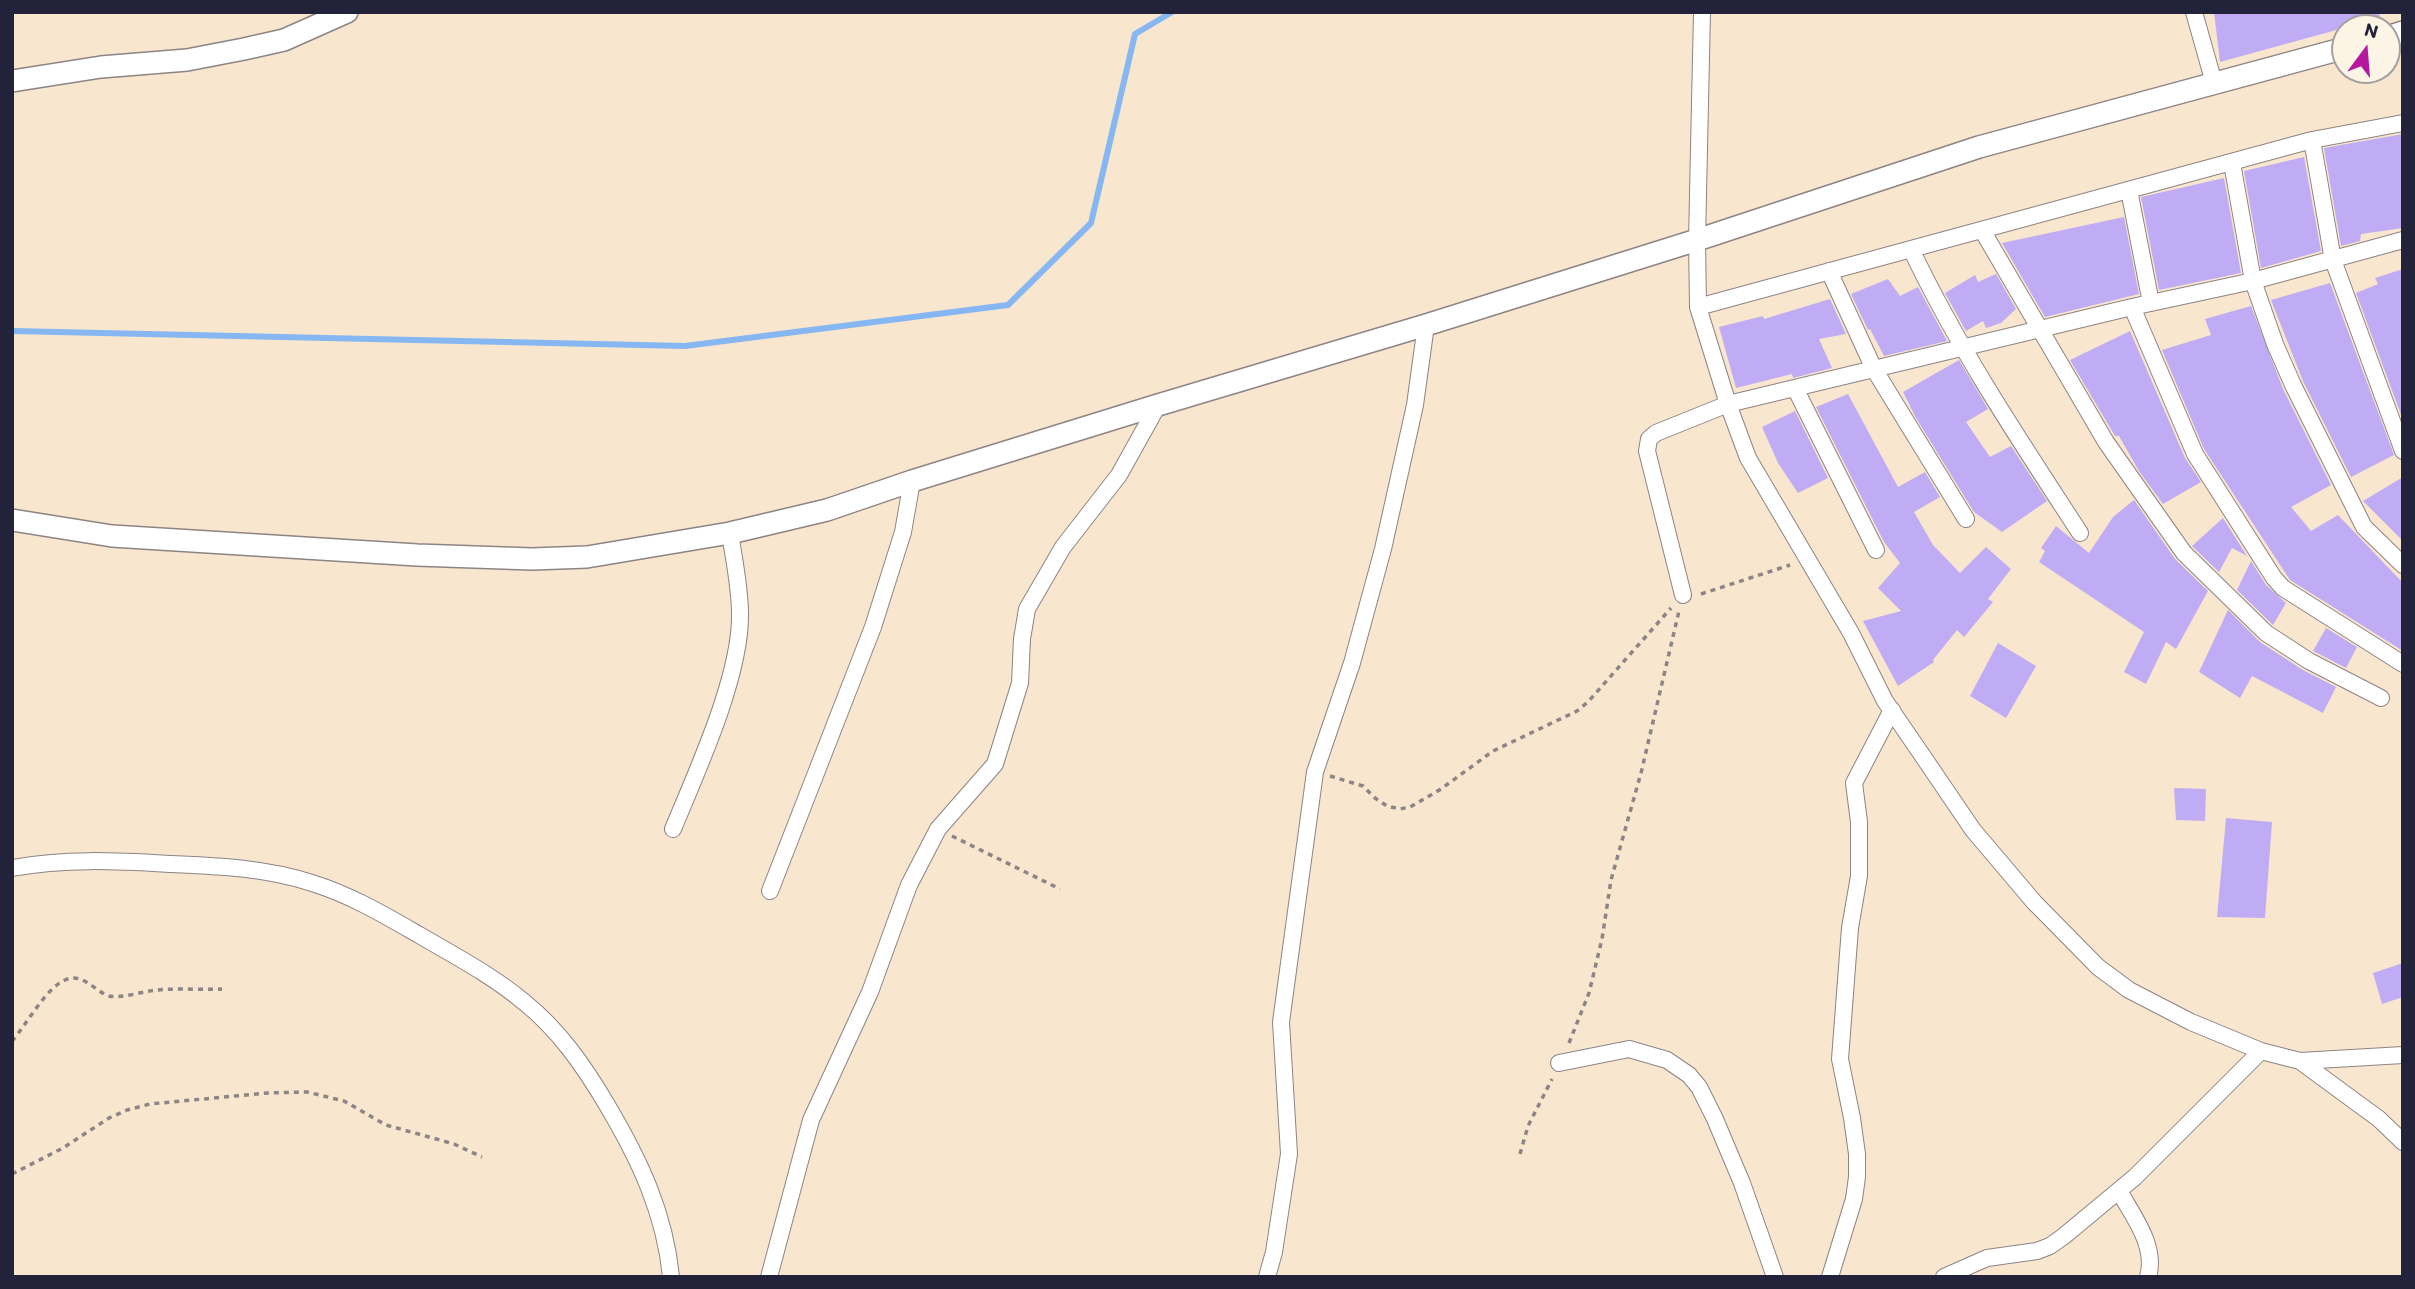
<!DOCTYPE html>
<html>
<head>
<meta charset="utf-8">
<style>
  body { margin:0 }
  #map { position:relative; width:2415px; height:1289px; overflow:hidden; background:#f8e6ce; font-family:Itim,sans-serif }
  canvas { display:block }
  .frame { position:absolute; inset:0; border:14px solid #22223b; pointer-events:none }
  .north { position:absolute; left:2331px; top:14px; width:70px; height:70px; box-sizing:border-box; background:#fcf5e5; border:2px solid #a5a1a1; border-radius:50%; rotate:16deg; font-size:19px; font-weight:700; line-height:28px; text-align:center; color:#22223b }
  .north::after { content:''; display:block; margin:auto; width:24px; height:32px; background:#b5179e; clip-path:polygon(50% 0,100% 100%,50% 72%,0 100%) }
</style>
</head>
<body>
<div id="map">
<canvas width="2415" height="1289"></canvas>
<div class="frame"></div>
<div class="north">N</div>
</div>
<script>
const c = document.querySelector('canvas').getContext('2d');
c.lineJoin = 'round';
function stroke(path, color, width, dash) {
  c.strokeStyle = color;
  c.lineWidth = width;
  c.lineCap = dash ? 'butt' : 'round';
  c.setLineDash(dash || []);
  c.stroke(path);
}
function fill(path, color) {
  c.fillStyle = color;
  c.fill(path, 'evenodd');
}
stroke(new Path2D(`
  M12,331L685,346L1008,305L1091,223L1135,34L1172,12`), '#86b7f2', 6);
fill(new Path2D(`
  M2214,12H2379L2380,18L2220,62Z
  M2403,134V228L2361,234L2360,241L2341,246L2324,148Z
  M2304,157L2321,251L2261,268L2244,171Z
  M2224,178L2241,273L2159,290L2141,197Z
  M2124,217L2139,294L2045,317L2002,243Z
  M2403,269V420L2356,293L2378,284L2375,278Z
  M1996,274L2016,309L2001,323L1986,328L1983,321L1966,331L1945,293L1975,275L1978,282Z
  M1888,279L1900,296L1918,287L1947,341L1884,356L1870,329L1868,330L1851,294Z
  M2330,283L2394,455L2351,477L2303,381L2271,300Z
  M1830,299L1846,334L1819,339L1832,368L1793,378L1792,374L1736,388L1719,327L1763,316L1764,319Z
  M2251,306L2283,389L2331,485L2291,507L2311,531L2338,515L2403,583V651L2290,580L2204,449L2162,350L2211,335L2205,319Z
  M2130,331L2185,458L2201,482L2163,504L2139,471L2119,436H2115L2070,360Z
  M1959,360L1988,409L1966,422L1990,457L2011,446L2047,501L2002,532L1974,512L1916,418L1903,392Z
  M1848,394L1898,487L1925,472L1940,497L1914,512L1933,545L1960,573L1986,547L2011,569L1988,599L1993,602L1964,637L1957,630L1933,660L1934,662L1898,686L1863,621L1901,611L1878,588L1900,563L1884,542L1816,407Z
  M1795,411L1828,478L1798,493L1778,463L1762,427Z
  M2403,477V541L2363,501Z
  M2134,500L2175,559L2208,591L2176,649L2166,642L2146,684L2124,672L2144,632L2039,562L2045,551L2041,548L2056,526L2089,553L2113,517Z
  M2223,518L2247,556L2232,548L2219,572L2192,546Z
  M2251,561L2266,585L2286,603L2273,625L2237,590Z
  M2228,610L2260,642L2303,670L2336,687L2323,713L2252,676L2240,698L2199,672Z
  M2326,628L2357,647L2346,668L2313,651Z
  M1998,643L2036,666L2006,718L1970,696Z
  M2174,788L2206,789L2205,821L2176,820Z
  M2226,818L2272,822L2265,918L2217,917Z
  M2403,963V997L2382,1004L2373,973Z`), '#c0acf4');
const minor = new Path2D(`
  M1702,12L1697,240L1698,307L1728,404L1748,458L1851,633L1885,701L1922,755L1973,830L2034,902L2098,967L2129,990L2191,1022L2261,1051L2300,1061L2403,1055
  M2194,12L2214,83
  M2312,140L2333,260L2403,451
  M2232,163L2253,281L2275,344L2293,385L2364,527L2403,565
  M2129,190L2151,303
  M1982,230L2106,442L2184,553L2266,633L2309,661L2381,698
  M1911,249C1958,348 2020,441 2080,533
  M1829,271L1874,369L1966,519
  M1698,307L2312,140L2403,123
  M2132,307L2195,454L2274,578L2283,588L2403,664
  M1795,388L1876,550
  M1683,595L1647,451L1649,439L1656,433L1728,404L2132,307L2253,281L2403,240
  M673,829C697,771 741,676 740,614C740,587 734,560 730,533
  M12,868C65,858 117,861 171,864C219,866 266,868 312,883C351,895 386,916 421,936C457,957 493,976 524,1002C559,1030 584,1066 607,1105C639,1159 665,1213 671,1277
  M770,891L873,627L903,532L912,481
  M2300,1061L2379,1119L2403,1142
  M1559,1063L1629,1049L1667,1060L1689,1075L1699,1087L1715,1119L1742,1183L1775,1277
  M2119,1191C2133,1216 2157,1246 2148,1277
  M769,1277L811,1120L870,992L909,885L938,829L995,764L1020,683L1022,639L1027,609L1063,547L1119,475L1158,405
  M1267,1277L1274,1252L1289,1154L1281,1022L1315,772L1352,663L1383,549L1415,405L1426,325
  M1830,1277L1854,1199L1857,1177V1154L1852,1118L1840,1059L1850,928L1859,876V822L1854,783L1892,710
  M1944,1277L1987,1258L2037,1251L2050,1246L2064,1236L2135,1177L2261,1051`);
const tertiary = new Path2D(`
  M2387,37L2403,32
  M12,81L101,67L187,60L244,49L284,40L347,12
  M12,520L112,536L417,555L532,559L587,557L730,533L827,510L912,481L1158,405L1426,325L1697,240L1979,147L2345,48`);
stroke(minor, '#8d8484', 18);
stroke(tertiary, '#8d8484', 24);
stroke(new Path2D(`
  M1701,594L1790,565
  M1330,776L1363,786L1375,798L1387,806L1400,809L1410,807L1441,789L1493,751L1577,711L1588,702L1671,608
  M952,836L1060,889
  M12,1041C27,1024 46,988 65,980C83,972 94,991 109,996C121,999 144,991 157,990C179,988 201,990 222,989
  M1569,1043L1589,993L1602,939L1611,880L1641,773L1679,611
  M1520,1154L1528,1126L1552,1079
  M12,1174L63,1148L109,1118L127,1110L150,1104L267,1093L307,1092L344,1101L386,1125L454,1144L482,1157`), '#8d8484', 3.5, [5, 5]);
stroke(minor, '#fff', 16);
stroke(tertiary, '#fff', 21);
</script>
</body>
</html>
